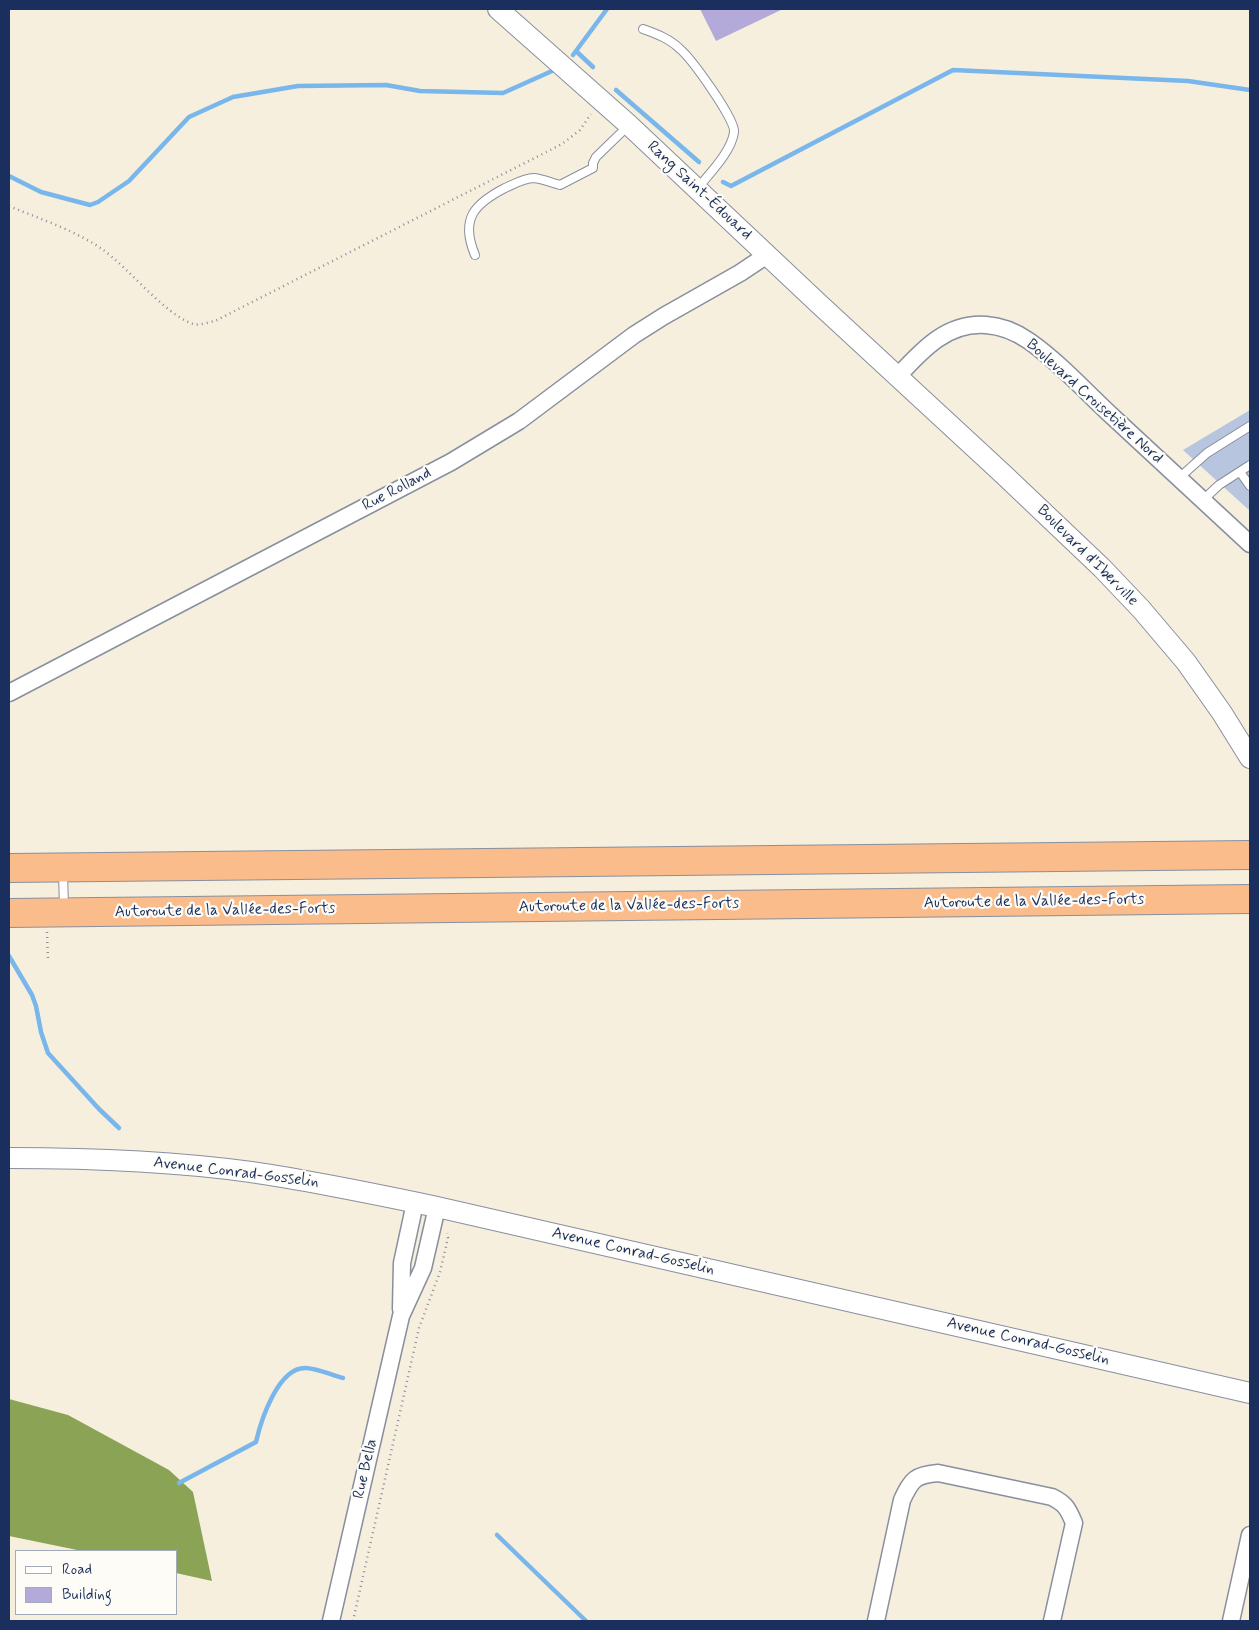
<!DOCTYPE html>
<html>
<head>
<meta charset="utf-8">
<style>
  body { margin:0 }
  #map { position:relative; width:1259px; height:1630px; overflow:hidden; background:#f6efdd; font-family:Mynerve,sans-serif }
  canvas { display:block }
  .frame { position:absolute; inset:0; border:10px solid #1b2f5e; pointer-events:none }
  .legend { position:absolute; left:15px; top:1550px; width:162px; height:65px; box-sizing:border-box; background:#fdfcf7; border:1px solid #a3aaba; margin:0; padding:6px 9px; list-style:none; font-size:15px; color:#1b2f5e }
  .legend li { display:flex; align-items:center; gap:10px; height:25px }
  .legend b { width:25px; border:1px solid #a3aaba }
</style>
</head>
<body>
<div id="map">
<canvas width="1259" height="1630"></canvas>
<div class="frame"></div>
<ul class="legend">
<li><b style="height:6px;background:#fff"></b>Road</li>
<li><b style="height:14px;background:#b4aad9"></b>Building</li>
</ul>
</div>
<script>
const c = document.querySelector('canvas').getContext('2d');
c.lineJoin = 'round';
function fill(path, color) {
  c.fillStyle = color;
  c.fill(path, 'evenodd');
}
function stroke(path, color, width, dash) {
  c.strokeStyle = color;
  c.lineWidth = width;
  c.lineCap = dash ? 'butt' : 'round';
  c.setLineDash(dash || []);
  c.stroke(path);
}
function drawText(font, color, halo, rows, align = 'center') {
  c.font = font + ' Mynerve,sans-serif';
  c.lineWidth = 4.5;
  c.setLineDash([]);
  c.textBaseline = 'middle';
  c.strokeStyle = halo;
  c.fillStyle = color;
  for (const [text, x, y, turn = 0] of rows) {
    c.save();
    c.translate(x, y);
    c.rotate((+turn || 0) * Math.PI / 180);
    c.textAlign = isNaN(turn) ? turn : align;
    if (halo) c.strokeText(text, 0, 0);
    c.fillText(text, 0, 0);
    c.restore();
  }
}
fill(new Path2D(`
  M1250,410V511L1183,450Z`), '#b7c5de');
fill(new Path2D(`
  M9,1399L68,1415L169,1470L193,1492L212,1581L176,1573V1551H82L9,1536Z`), '#8aa354');
stroke(new Path2D(`
  M577,52L593,67
  M573,55L607,9
  M616,90L699,162
  M9,176L41,192L90,205L98,202L129,181L189,117L233,97L298,86L386,85L420,91L503,93L552,71
  M723,182L731,186L953,70L1188,81L1250,90
  M9,956L32,995L36,1006L41,1032L48,1053L99,1109L119,1128
  M179,1483L256,1442C261,1420 278,1368 305,1368C317,1368 331,1375 343,1378
  M497,1535L586,1621`), '#78b6eb', 4.5);
fill(new Path2D(`
  M700,9H783L716,41Z`), '#b4aad9');
const service = new Path2D(`
  M643,29C657,34 670,39 680,49C691,58 736,120 734,132C732,151 709,174 697,189
  M475,255C460,219 474,204 505,188C514,184 524,178 534,178C543,179 552,183 560,185L593,168V163L596,157L629,125
  M1240,472L1250,486
  M1179,478L1207,453L1250,426
  M1203,500L1219,485L1250,465
  M63,872L64,908`);
const minor = new Path2D(`
  M898,376C922,350 947,322 986,325C1002,326 1016,332 1029,341C1059,362 1086,392 1113,417C1159,460 1205,502 1250,544
  M9,693L451,462L519,421L634,335L664,316L740,273L761,259L766,254
  M401,1309L402,1263L415,1203
  M331,1621L401,1316L423,1268L437,1207
  M876,1621L902,1500C912,1479 915,1475 938,1473L1052,1497C1066,1504 1068,1509 1074,1523L1052,1621
  M1231,1621L1250,1535`);
const tertiary = new Path2D(`
  M498,9L629,125L818,303L1002,473L1102,568L1141,609L1186,662L1222,713L1250,758
  M9,1158C90,1158 171,1161 251,1172C313,1181 375,1194 437,1207L1250,1393`);
const motorway = new Path2D(`
  M9,868L1250,855
  M9,913L1250,899`);
stroke(service, '#888f9e', 10);
stroke(minor, '#888f9e', 19);
stroke(tertiary, '#888f9e', 22);
stroke(motorway, '#888f9e', 30);
stroke(new Path2D(`
  M9,206C40,219 74,230 102,249C129,268 164,314 193,324C199,326 209,322 215,321L562,144L580,130L591,114
  M47,932L48,959
  M353,1621L419,1328L440,1272L448,1238L447,1233`), '#888f9e', 2.5, [1, 4]);
stroke(service, '#fff', 8);
stroke(minor, '#fff', 16);
stroke(tertiary, '#fff', 20);
stroke(motorway, '#fabc8b', 28);
drawText('16px', '#1b2f5e', '#fdfcf7', [
  ["Rang Saint-Édouard",699,191,43],
  ["Boulevard Croisetière Nord",1094,402,42],
  ["Rue Rolland",397,490,-28],
  ["Boulevard d'Iberville",1087,556,45],
  ["Autoroute de la Vallée-des-Forts",1034,902,-1],
  ["Autoroute de la Vallée-des-Forts",629,906,-1],
  ["Autoroute de la Vallée-des-Forts",225,911,-1],
  ["Avenue Conrad-Gosselin",236,1173,7],
  ["Avenue Conrad-Gosselin",633,1252,13],
  ["Avenue Conrad-Gosselin",1028,1342,13],
  ["Rue Bella",366,1469,-77]
]);
</script>
</body>
</html>
